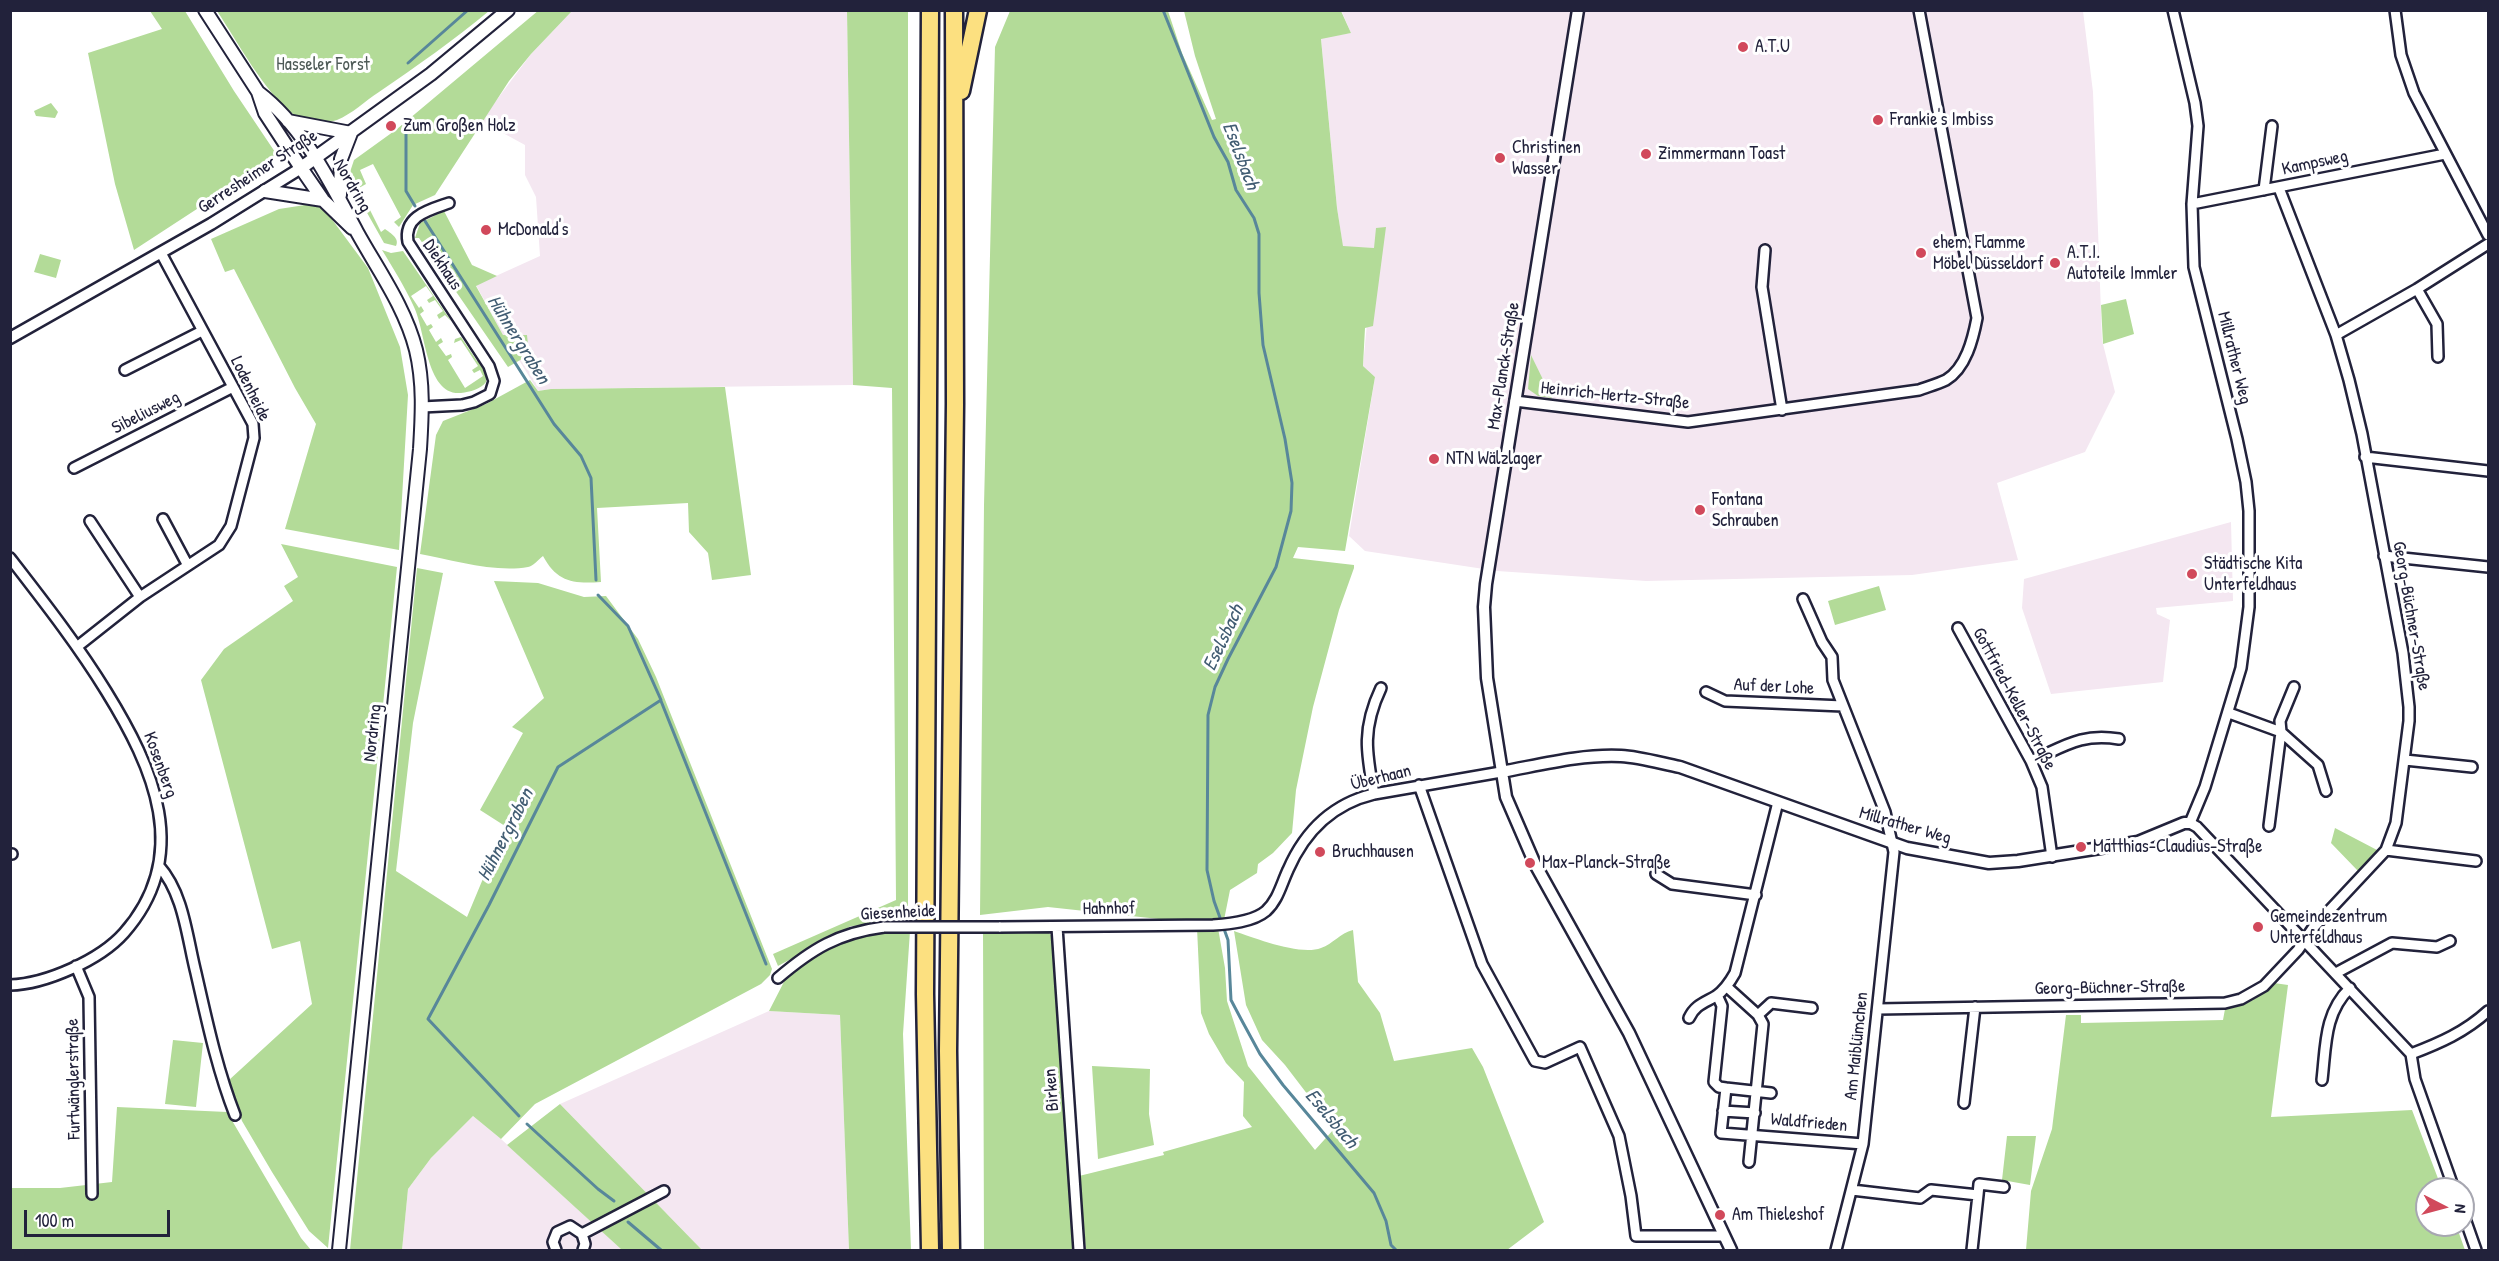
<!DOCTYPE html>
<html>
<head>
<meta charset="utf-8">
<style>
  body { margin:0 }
  #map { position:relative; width:2499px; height:1261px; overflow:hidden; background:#fff; font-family:"Patrick Hand",sans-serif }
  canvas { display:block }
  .frame { position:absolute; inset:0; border:12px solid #22223b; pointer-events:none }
  .north { position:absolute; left:2415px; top:1177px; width:60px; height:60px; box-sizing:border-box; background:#fff; border:2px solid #a7a7b1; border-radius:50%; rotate:96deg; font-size:16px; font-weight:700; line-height:24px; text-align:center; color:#22223b }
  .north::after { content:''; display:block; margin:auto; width:21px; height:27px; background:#d1495b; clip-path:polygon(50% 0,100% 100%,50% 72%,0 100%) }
  .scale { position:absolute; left:24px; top:1210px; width:146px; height:27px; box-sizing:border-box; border:3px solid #22223b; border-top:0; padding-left:8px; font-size:18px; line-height:21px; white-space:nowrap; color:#22223b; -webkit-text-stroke:4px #fff; paint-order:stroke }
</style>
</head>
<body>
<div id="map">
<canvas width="2499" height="1261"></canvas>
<div class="frame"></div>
<div class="north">N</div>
<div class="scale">100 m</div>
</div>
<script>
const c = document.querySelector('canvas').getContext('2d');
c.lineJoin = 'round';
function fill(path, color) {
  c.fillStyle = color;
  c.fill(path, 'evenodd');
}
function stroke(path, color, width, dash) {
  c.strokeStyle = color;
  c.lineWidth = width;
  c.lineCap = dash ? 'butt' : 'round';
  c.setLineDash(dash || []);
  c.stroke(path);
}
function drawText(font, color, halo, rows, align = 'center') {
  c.font = font + ' "Patrick Hand",sans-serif';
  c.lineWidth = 6;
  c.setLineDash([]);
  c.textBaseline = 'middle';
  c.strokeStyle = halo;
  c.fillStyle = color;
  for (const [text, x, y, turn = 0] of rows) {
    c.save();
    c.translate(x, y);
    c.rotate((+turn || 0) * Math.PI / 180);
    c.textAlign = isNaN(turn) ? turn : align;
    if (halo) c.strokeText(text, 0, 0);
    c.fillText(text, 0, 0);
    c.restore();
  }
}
fill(new Path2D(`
  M1341,10L2083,11L2093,92L2102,340L2115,392L2085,452L1997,483L2018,560L1912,575L1646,581L1497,571L1365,551L1349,536L1375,377L1363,366L1374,248L1343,247L1337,208L1321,38L1351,33Z
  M572,11H847L853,385L551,389L538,391L519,360L529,355L503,335L476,285L540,256L536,197L525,175V145L481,121L531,54Z
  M2231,522L2233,601L2156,608L2157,614L2170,620L2163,682L2051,694L2022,608L2024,579Z
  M769,1011L840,1015L849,1250H702L560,1104Z
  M473,1116L501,1139L622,1250H402L408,1189L431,1158Z`), '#f4e7f1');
fill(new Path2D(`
  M539,10L572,11L531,54L509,81L435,195L413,205L399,227L394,222L401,217L373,164L360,170L366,184L359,188L381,232L385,229C390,233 400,238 396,246L384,243L352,186L350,172L354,160L397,129Z
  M150,11H185L234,91L275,152L273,165L223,192L134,250L115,184L88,53L162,29Z
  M217,11H489C454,40 417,66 379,92C365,101 352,114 337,120C324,124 304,123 293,114C265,93 237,41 217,11Z
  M847,11H908V923L851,926L778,966L773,954L896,900L892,388L853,385Z
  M1010,11H1168L1182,53L1212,120L1216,119L1195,56L1184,11H1341L1351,33L1321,39L1337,208L1343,246L1374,248L1376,228L1386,227L1373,326L1365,328L1363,366L1375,377L1345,551L1298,547L1293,558L1354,565V568L1339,610L1313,707L1296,790L1292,833L1273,853L1258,864L1257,873L1230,890L1224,920L1159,919L1048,907L980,915L984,505L995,47Z
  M51,103L58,112L55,118L36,116L34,111Z
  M306,199L325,210L368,268L400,347L408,395L399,550L285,529L316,424L295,388L234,269L225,272L211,239L279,209L305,205Z
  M444,211L472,265L497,276L476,286L503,335H527L529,355L508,367L419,238H415L420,223Z
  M382,250L391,253L403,251L451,321L445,315L439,319L437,315L443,311L435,300L429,303L427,300L433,296L426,286L411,296L419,308L421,306L424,311L420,314L427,326L431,324L433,327L429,330L436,342L441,338L443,342L438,345L446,356L451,354L452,357L448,360L465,388L483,376L480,370L474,373L472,370L478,366L461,340L454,343L455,339L461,337L477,361L480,360L486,375V382C481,389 470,392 461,393C426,396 426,332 414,307C405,287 393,268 382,250Z
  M40,254L61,260L56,278L34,272Z
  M2126,299L2134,334L2103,344L2101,305Z
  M1531,355L1552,398L1538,396L1528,389Z
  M530,380L538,391L551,389L725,387L751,575L712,580L708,553L689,532L688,503L597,508L601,582C573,584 557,582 543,556C538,560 533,566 528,567C495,573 452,560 420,554L436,435L443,421L486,404Z
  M281,544L397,567L328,1248L309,1231L272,1172L242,1121L229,1080L312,1004L300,941L272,949L201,680L224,649L293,601L284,586L298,577Z
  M417,568L443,573L413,723L396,871L467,917L505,826L480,810L523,733L512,727L544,698L494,581L538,583L584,597L606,596L638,639L656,677L772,969L770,975L761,984L535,1104L501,1139L473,1116L431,1158L408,1189L402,1250H350Z
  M1879,586L1886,610L1835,625L1828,601Z
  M2335,828L2377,850L2358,871L2331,843Z
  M1197,928H1218L1225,968L1227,1001L1248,1066L1315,1150L1334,1129L1285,1065L1262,1040L1246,1005L1234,931C1255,938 1300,956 1321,948C1333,944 1340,933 1353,930L1358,982L1380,1013L1394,1061L1472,1048L1483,1067L1544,1222L1507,1250H1086L1079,1176L1164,1155L1163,1152L1252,1127L1243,1116L1244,1082L1226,1063L1209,1034L1201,1013Z
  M983,930L1048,932L1055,939L1076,1250H984Z
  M910,931L903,1034L911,1250H849L840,1015L769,1011L787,976L827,949L874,932Z
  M2274,983L2288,985L2271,1117L2412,1110L2442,1189H2427V1225H2456L2465,1250H2026L2031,1191L2052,1129L2066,1015H2081V1023L2223,1020L2225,1009C2246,1007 2260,997 2274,983Z
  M173,1040L203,1043L196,1107L165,1104Z
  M1092,1066L1150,1069L1149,1114L1154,1145L1098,1159Z
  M560,1104L702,1250H622L507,1145Z
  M117,1107L227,1112L301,1238L311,1250H11L10,1188H60L112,1182Z
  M2007,1136H2036L2030,1185L2002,1180Z`), '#b3db98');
stroke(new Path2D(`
  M1163,10L1214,137L1228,162L1236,190L1254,218L1259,234V293L1263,345L1285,439L1292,483L1291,511L1276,567L1228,659L1215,687L1208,715L1207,870L1214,901L1228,940L1231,1000L1241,1019L1260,1054L1283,1085L1374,1193L1386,1221L1391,1245L1396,1250
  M408,63L468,10
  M406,121V191L415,206
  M425,221L554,424L581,456L591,478L596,580
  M661,701L766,964
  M519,1116L428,1019L489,905L558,767L661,700L628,626L598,595
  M527,1124L598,1189L614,1201
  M628,1222L661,1250`), '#58879a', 3);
const minor = new Path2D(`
  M2173,10L2195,103L2198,126L2192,204L2194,267L2237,439L2246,482L2249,511V607L2241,668L2205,787L2190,823L2197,827L2411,1054L2415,1079L2454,1189
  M2395,10L2401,55L2414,93L2488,235
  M2264,190L2272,126
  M2192,204L2445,154
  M1765,250L1762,287L1782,410
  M2417,289L2437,324L2438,357
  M2336,335L2417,289L2488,244
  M125,370L202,331
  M1515,401L1688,422L1919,390C1927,387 1938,384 1946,380C1966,368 1973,339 1977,318L1919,10
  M422,407L462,405L474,402L490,394L494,381L489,366L408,242C403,216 429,210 449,203
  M2365,457L2488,471
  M74,468L233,387
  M163,519L187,564
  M90,521L140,597
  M2384,556L2488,567
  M10,558C44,602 77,644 106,691C153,767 193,855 124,933C100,960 46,984 10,985
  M1803,599L1822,642L1832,657L1833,680L1885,812L1894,852L1863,1144L1836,1250
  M1958,628L2031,761L2042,787L2052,857
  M78,646L140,597L219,545L231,526L254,438L253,424L161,253
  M1706,692L1725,701L1843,706
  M2229,713L2281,732L2318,765L2326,791
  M2405,760L2472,767
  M2031,761C2065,746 2081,733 2119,739
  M1419,785L1482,964L1535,1061L1545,1063L1580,1047L1619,1136L1631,1196L1636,1236H1724
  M1374,794C1366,752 1362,728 1381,688
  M2269,826L2281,732L2280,721L2294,687
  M2386,850L2476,861
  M10,854H12
  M159,866C184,894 187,938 196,973C207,1021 217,1069 235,1115
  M1656,874L1672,884L1756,895
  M999,927L1213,925C1229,924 1253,922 1266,911C1278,900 1281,885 1288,870C1305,831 1332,804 1374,794L1501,772
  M1057,927L1079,1250
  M76,966L89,997L92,1194
  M2336,973L2392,943L2437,947L2450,941
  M778,978C812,949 838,933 884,927
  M1727,987L1758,1015L1763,1024L1749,1162
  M1717,995L1722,1006L1714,1082L1719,1087L1726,1088
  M1878,1009L2225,1003L2241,999L2264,986L2298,950L2313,928L2386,850L2396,823L2409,721V707L2403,653L2362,434L2349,380L2336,335L2279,188
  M1758,1015L1771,1003L1812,1008
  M1689,1018C1695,1005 1704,1003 1716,996C1725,990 1730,982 1735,973L1778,802
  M2411,1054C2440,1043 2465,1032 2488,1011
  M2322,1080C2326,1046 2324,1013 2350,988
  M1771,1093L1726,1088L1721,1133L1863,1144
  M1964,1103L1975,1007
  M1723,1111L1755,1113
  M1852,1190L1920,1198L1931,1190L1978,1195L1972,1250
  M1978,1195L1979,1184L2004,1187
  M2463,1213L2476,1250
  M582,1234L664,1191
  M556,1250L553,1242L557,1232L570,1226L582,1234L585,1244L583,1250`);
const tertiary = new Path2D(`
  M1578,10L1486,584L1484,607L1487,678L1506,797L1535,864L1629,1033L1731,1250
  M10,338L211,224L301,168
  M1501,772C1540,765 1581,754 1621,756C1640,757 1660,763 1680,767L1907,848L1989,863L2018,861L2138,842L2184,823H2190`);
const secondary = new Path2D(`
  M205,10L258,92L265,113L301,168L323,200L352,228
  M258,92C304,127 330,182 357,232C378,270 405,307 416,350C424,383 422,416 420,449L339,1250
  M288,121L351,133
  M301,168L431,74L508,10
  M265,191L323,200
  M340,195L341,159L351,133`);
const motorway = new Path2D(`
  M930,10L925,994L930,1250
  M961,91L978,10
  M951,1250L948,1051L955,404L954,10`);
stroke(minor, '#22223b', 14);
stroke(tertiary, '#22223b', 15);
stroke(secondary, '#22223b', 16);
stroke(motorway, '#22223b', 21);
stroke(minor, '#fff', 9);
stroke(tertiary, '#fff', 10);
stroke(secondary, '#fff', 12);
stroke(motorway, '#fce080', 16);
const minorBridge = new Path2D(`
  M884,927H999`);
stroke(minorBridge, '#22223b', 14, []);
stroke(minorBridge, '#fff', 9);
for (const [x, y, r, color] of [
  [1743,47,6,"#d1495b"],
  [1878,120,6,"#d1495b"],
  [391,126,6,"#d1495b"],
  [1646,154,6,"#d1495b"],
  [1500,158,6,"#d1495b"],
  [486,230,6,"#d1495b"],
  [1921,253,6,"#d1495b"],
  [2055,263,6,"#d1495b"],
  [1434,459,6,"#d1495b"],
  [1700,510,6,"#d1495b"],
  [2192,574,6,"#d1495b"],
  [2081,847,6,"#d1495b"],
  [1320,852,6,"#d1495b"],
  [1530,863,6,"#d1495b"],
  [2258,927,6,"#d1495b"],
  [1720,1215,6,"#d1495b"]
]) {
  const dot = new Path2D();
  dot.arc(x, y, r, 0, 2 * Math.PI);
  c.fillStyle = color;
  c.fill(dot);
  stroke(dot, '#fff', 2);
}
drawText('18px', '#22223b', '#fff', [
  ["A.T.U",1755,47],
  ["Frankie's Imbiss",1890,120],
  ["Zum Großen Holz",403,126],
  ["Christinen",1512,148],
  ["Wasser",1512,169],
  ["Zimmermann Toast",1658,154],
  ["McDonald's",498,230],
  ["ehem. Flamme",1933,243],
  ["Möbel Düsseldorf",1933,264],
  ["A.T.I.",2067,253],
  ["Autoteile Immler",2067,274],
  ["NTN Wälzlager",1446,459],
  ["Fontana",1712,500],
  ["Schrauben",1712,521],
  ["Städtische Kita",2204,564],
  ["Unterfeldhaus",2204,585],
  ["Matthias-Claudius-Straße",2093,847],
  ["Bruchhausen",1332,852],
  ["Max-Planck-Straße",1542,863],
  ["Gemeindezentrum",2270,917],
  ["Unterfeldhaus",2270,938],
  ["Am Thieleshof",1732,1215]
], 'left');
drawText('18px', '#4e5a57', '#fff', [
  ["Hasseler Forst",323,65]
]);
drawText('18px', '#22223b', '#fff', [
  ["Kampsweg",2315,163,-12],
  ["Gerresheimer Straße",258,172,-33],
  ["Nordring",352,186,60],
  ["Diekhaus",442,265,57],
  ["Millrather Weg",2234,358,76],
  ["Max-Planck-Straße",1504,366,-81],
  ["Lodenheide",250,389,64],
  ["Heinrich-Hertz-Straße",1615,396,6],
  ["Sibeliusweg",146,413,-27],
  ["Georg-Büchner-Straße",2411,616,80],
  ["Auf der Lohe",1774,687,3],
  ["Gottfried-Keller-Straße",2014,699,62],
  ["Nordring",373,733,-84],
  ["Kosenberg",160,765,70],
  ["Überhaan",1381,778,-14],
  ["Millrather Weg",1905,826,16],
  ["Hahnhof",1109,909,-1],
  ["Giesenheide",898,913,-3],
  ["Georg-Büchner-Straße",2110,988,-1],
  ["Am Maiblümchen",1857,1046,-84],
  ["Furtwänglerstraße",74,1079,-91],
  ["Birken",1052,1090,-94],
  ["Waldfrieden",1809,1123,5]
]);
drawText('italic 20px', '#425d73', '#fff', [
  ["Eselsbach",1240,156,69],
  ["Hühnergraben",518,340,58],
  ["Eselsbach",1224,638,-65],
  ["Hühnergraben",506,835,-63],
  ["Eselsbach",1331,1119,50]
]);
</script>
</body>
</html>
